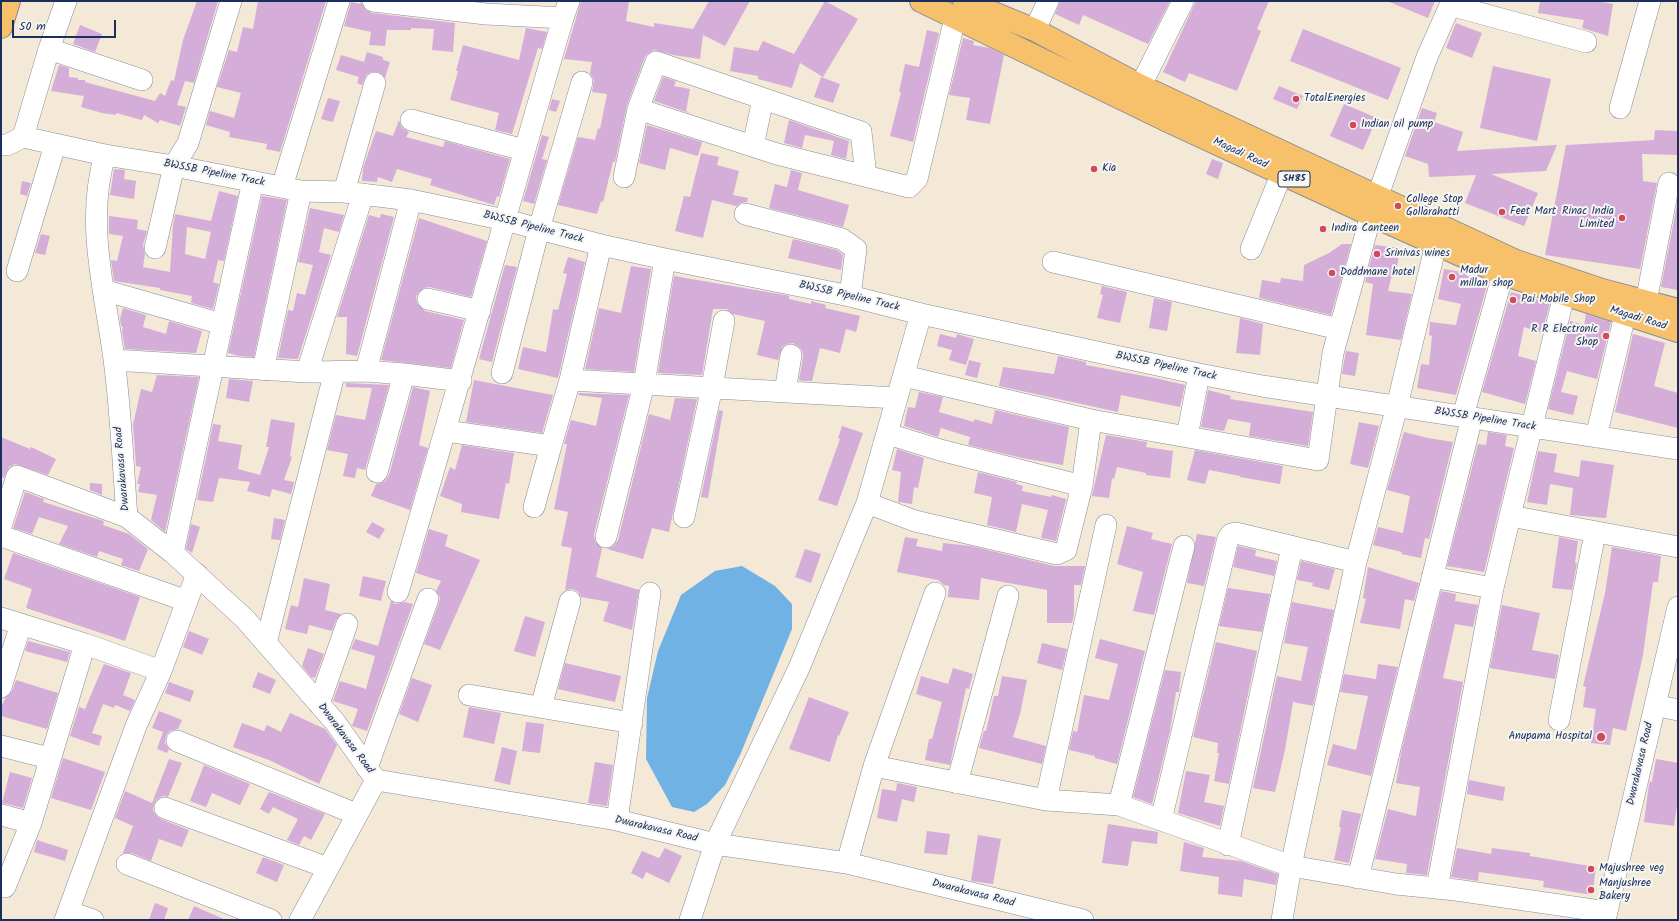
<!DOCTYPE html>
<html>
<head>
<meta charset="utf-8">
<style>
  body { margin:0 }
  #map { position:relative; width:1679px; height:921px; overflow:hidden; background:#f3e9d6; font-family:Kalam,sans-serif }
  canvas { display:block }
  .frame { position:absolute; inset:0; border:2px solid #1b2f5e; pointer-events:none }
  .scale { position:absolute; left:12px; top:20px; width:104px; height:18px; box-sizing:border-box; border:2px solid #1b2f5e; border-top:0; padding-left:5px; font-size:12px; line-height:14px; white-space:nowrap; color:#1b2f5e; -webkit-text-stroke:3px #f6f6f2; paint-order:stroke }
</style>
</head>
<body>
<div id="map">
<canvas width="1679" height="921"></canvas>
<div class="frame"></div>
<div class="scale">50 m</div>
</div>
<script>
const c = document.querySelector('canvas').getContext('2d');
c.lineJoin = 'round';
function fill(path, color) {
  c.fillStyle = color;
  c.fill(path, 'evenodd');
}
function stroke(path, color, width, dash) {
  c.strokeStyle = color;
  c.lineWidth = width;
  c.lineCap = dash ? 'butt' : 'round';
  c.setLineDash(dash || []);
  c.stroke(path);
}
function drawText(font, color, halo, rows, align = 'center') {
  c.font = font + ' Kalam,sans-serif';
  c.lineWidth = 4;
  c.setLineDash([]);
  c.textBaseline = 'middle';
  c.strokeStyle = halo;
  c.fillStyle = color;
  for (const [text, x, y, turn = 0] of rows) {
    c.save();
    c.translate(x, y);
    c.rotate((+turn || 0) * Math.PI / 180);
    c.textAlign = isNaN(turn) ? turn : align;
    if (halo) c.strokeText(text, 0, 0);
    c.fillText(text, 0, 0);
    c.restore();
  }
}
fill(new Path2D(`
  M742,566L775,586L792,604V629L740,755L725,785L707,804L694,812L672,807L646,759L647,698L658,651L681,595L715,571Z`), '#70b2e4');
fill(new Path2D(`
  M197,1H218L194,83L185,81L177,105L186,107L180,126L160,120L158,123L144,115L142,120L116,113V115L102,113L81,107L84,96L51,91L59,65L69,68V77L78,78V80H85V82L155,101L160,93L165,96L171,80L174,81L183,40Z
  M258,1H326L280,152L266,149L267,144L229,137L230,132L206,125L210,111L234,118L241,93L217,87L229,50L237,52L243,27L253,29Z
  M581,1H629L626,21L654,27V23L693,29L709,1H750L725,46L703,35L700,59L673,55L654,50L649,53L645,57L627,105L615,162H613L603,202L601,201L597,214L558,205L578,137L595,140L598,128L600,129L607,94L592,92L594,80L590,73L592,62L564,59Z
  M825,1L858,19L823,77L800,63L792,88L758,79V76L730,71L734,47L758,51L763,41L794,54Z
  M1060,1H1170L1148,44L1083,15L1079,25L1055,14Z
  M1196,1H1269L1257,29L1261,31L1237,91L1189,73L1185,82L1163,72Z
  M1387,1H1435L1428,18Z
  M1540,1H1597L1613,4L1608,36L1582,28L1584,20L1538,13Z
  M351,2L360,4L361,2L366,10L372,13L455,23L453,52L432,50L434,29L411,28V30H387L385,46L369,45L371,32L344,26Z
  M1456,23L1482,33L1472,58L1446,48Z
  M80,25L102,34L95,52L73,44Z
  M526,28L547,32L542,49L538,48L512,134L495,130L499,113L450,100L458,71H456L463,45L519,60Z
  M1303,29L1401,68L1388,100L1290,61Z
  M927,30L939,33L913,142L890,136L901,92H899L905,64L919,67Z
  M963,38L974,41L973,45L990,48L1004,55L990,124L966,120L970,98L949,95Z
  M367,52L383,57V60L390,62L385,78L379,72H372L366,75L362,85L357,83L359,77L336,70L341,55L364,62Z
  M1493,66L1551,79L1537,141L1480,128Z
  M663,77L676,81L674,86L690,89L686,111L692,114L654,101Z
  M821,77L840,84L833,103L814,97Z
  M1279,86L1303,96L1297,109L1273,99Z
  M328,98L340,101L333,122L321,119Z
  M552,99L560,101L556,112L549,110Z
  M1344,104L1377,118L1363,150L1330,136Z
  M1422,108L1437,113L1434,122L1463,132L1457,151L1557,145L1546,171L1491,174L1538,193L1524,226L1465,203L1476,175L1429,177L1428,164L1405,156Z
  M399,120L402,128L409,132L406,137L443,147L445,141L510,159L499,197L497,196L494,205L430,185L432,179L397,169L392,182L378,177L377,182L362,181L363,168L376,131L393,136Z
  M789,120L849,141L846,159L831,155L834,141L805,135L802,148L784,143Z
  M647,125L702,142L698,156L670,148L665,170L639,163Z
  M1655,130L1678,131V155L1642,154L1643,181L1657,183L1640,269L1545,255L1566,145L1654,140Z
  M542,135L549,137L542,159L547,160L534,204L523,201Z
  M701,153L719,157L717,165L739,171L733,195L748,198L747,202L741,203L736,206L712,200L703,238L675,231L684,196L690,197Z
  M1212,159L1223,163L1218,179L1206,174Z
  M114,169L125,170L124,179L136,181L134,199L110,195Z
  M791,170L802,173L798,190L849,205L843,227L769,208L775,184L787,187Z
  M22,181L31,183L27,196L20,194Z
  M219,191L238,196L224,261L218,260L213,282L219,284L213,309L191,303L192,296L160,290V288L114,281L111,260L117,261L123,236L109,234V216L138,220L137,229L147,231L143,245L145,254L143,267L170,272L173,225L175,214L211,221ZM187,227L211,232L205,259L185,254Z
  M262,196L287,200L254,357L239,356L228,353Z
  M1678,200V290L1661,287Z
  M310,208L344,215L339,232L324,228L319,252L331,255L298,359L278,358L288,310L293,311L297,293L305,295L313,265L298,262Z
  M381,214L394,217L357,356L346,354L347,317H337L369,215L380,218Z
  M419,218L487,241L471,297L430,287L424,288L416,296L417,303L425,311L464,320L451,368L381,360Z
  M41,234L50,236L45,255L35,253Z
  M793,239L837,250L843,255L841,270L788,258Z
  M1342,244H1351L1331,315L1259,298L1262,280L1280,283L1281,278L1303,281L1304,265L1329,253Z
  M1375,245L1400,248L1397,267L1394,266L1388,291L1412,294L1401,340L1366,335L1373,284L1365,282Z
  M568,257L585,262L558,378L518,369L523,347L546,352L553,309L558,310L567,274L563,273Z
  M505,265L517,267L492,362L479,359Z
  M631,266L651,269L634,372L585,369L599,308L621,313Z
  M1444,269L1468,273L1467,276L1488,282L1456,395L1417,388L1421,364L1429,365L1432,336L1429,335L1430,322L1456,325L1461,304L1438,299Z
  M674,276L785,295L789,296V299L811,304V301L826,305L825,308L860,316L856,332L846,329L840,353L820,348L812,381H804L799,380L803,357L802,350L798,346L793,343L787,344L782,347L778,360L757,355L765,321L733,314L727,309H713L702,375L658,373Z
  M1102,286L1127,292L1120,323L1097,318L1103,295L1100,294Z
  M1511,292L1550,303L1542,333L1524,327L1518,356L1536,361L1525,404L1482,392Z
  M1154,298L1172,302L1167,331L1149,328Z
  M123,308L146,315L143,327L166,334L169,321L202,331L196,353L125,349L122,331L123,327L121,326L120,319Z
  M1586,314L1611,322L1597,379L1567,371L1561,392L1578,396L1573,415L1548,409L1570,321L1584,325Z
  M1240,318L1263,324L1260,355L1236,353Z
  M940,334L956,338L957,334L974,339L966,365L949,360L952,350L937,346Z
  M1633,334L1665,343L1654,386L1678,393V428L1615,412Z
  M1346,351L1359,353L1355,376L1342,374Z
  M1058,356L1086,362V365L1155,378L1185,385L1180,407L1121,395L1118,412L999,386L1003,367L1054,374Z
  M969,360L981,363L977,378L965,375Z
  M157,375L199,377L165,532L151,520L157,495L138,492L140,484H137L141,467L136,466L133,425L141,389L152,392Z
  M229,379L253,381L249,402L226,398Z
  M474,380L553,395L542,433L466,422Z
  M346,383L389,385L365,470L357,468L355,478L343,476L348,454L327,450L336,415L365,420L372,388L346,387Z
  M413,387L430,391L419,445L428,448L410,510L371,496L376,484L385,481L389,475Z
  M1208,390L1231,396L1230,399L1313,412L1308,446L1249,436L1251,423L1228,419L1224,431L1201,427Z
  M919,392L943,397L939,412L974,422V419L992,424L995,410L1069,427L1063,465L1022,458L968,445L970,437L941,428L938,437L904,426L908,407L915,408Z
  M579,393L629,395L594,534L595,541L602,548L596,577L639,590L632,630L603,621L609,602L581,597L578,592L573,589L565,590L572,548L561,546L568,512L554,509L567,444H564L571,420L596,426L602,398L578,395Z
  M675,398L697,399L669,532L652,528L643,559L607,549L614,546L618,540L649,414L670,420Z
  M719,410L723,411L708,498L701,497Z
  M271,419L295,423L290,456L292,457L284,480L294,482L291,494L272,489L270,497L247,491L250,482L219,478L213,502L197,500L213,424L221,425L218,441L242,445L238,469L260,475L269,447H266Z
  M1359,422L1379,426L1368,468L1350,464Z
  M842,426L863,433L837,506L818,500L840,439L838,438Z
  M1404,432L1428,438L1453,442L1429,539L1425,538L1421,558L1401,554L1402,552L1373,545L1378,527L1403,533L1410,496L1387,490Z
  M1488,432L1507,435L1505,446L1514,448L1484,572L1447,566L1478,444L1486,445Z
  M1106,435L1147,442L1146,447L1173,451L1170,478L1146,475V473L1117,467L1114,479L1112,478L1109,498L1092,496Z
  M1,437L30,449L31,447L56,459L48,475L15,464L9,467L4,478L1,477Z
  M462,445L514,453L509,484L506,483L499,519L461,512L462,504L440,496L450,467L455,470Z
  M897,449L924,458L918,488L914,487L912,504L898,502L901,472L892,470Z
  M1195,450L1283,466L1280,484L1240,477V476L1209,470L1205,484L1187,480Z
  M1538,451L1557,454L1554,472L1579,477L1581,460L1614,465L1606,518L1570,515L1573,488L1550,484L1547,505L1527,502Z
  M978,472L1017,482L1016,484L1023,486L1022,491L1051,497L1052,495L1066,499L1056,541L1041,538L1048,510L1022,504L1016,532L987,525L992,497L974,493Z
  M90,483L102,484V495L90,490Z
  M25,492L44,499L43,502L104,521L103,525L129,534L148,549L139,571L121,565L123,559L99,551L97,557L59,544L68,526L39,517L32,534L13,528Z
  M274,518L285,520L280,540L271,539Z
  M372,522L385,529L379,539L366,532Z
  M191,524L200,527L192,553L186,549Z
  M1127,526L1153,533L1151,539L1172,544L1154,615L1133,611L1143,572L1117,564Z
  M429,529L448,535L445,546L480,560L440,650L424,644L439,603L440,597L436,591L441,581L416,573Z
  M1197,534L1216,537L1204,586L1187,583Z
  M905,537L918,539L916,546L942,551L943,543L971,546L1054,566H1085L1081,585H1074V614L1072,623H1047V590L981,578L979,600L948,597L949,586L944,585L938,580L897,572Z
  M1559,537L1578,541L1575,563H1577L1572,590L1552,588Z
  M1238,546L1256,550L1255,556L1277,561L1274,576L1233,567Z
  M1612,547L1661,556L1658,582H1653L1643,655L1626,731L1613,728L1610,745L1591,743L1596,709L1583,707L1586,687L1583,686L1605,593Z
  M805,549L821,554L811,583L795,577Z
  M13,553L140,597L125,641L26,608L32,589L4,579Z
  M1301,561L1335,569L1329,590L1312,586L1313,583L1297,580Z
  M1368,567L1419,583L1414,601L1405,599L1400,629L1360,623L1366,599L1363,598Z
  M363,576L386,581L381,601L359,596Z
  M304,578L330,584L325,610L341,614L336,620L332,631L309,625L307,634L285,629L291,605L298,607Z
  M1228,588L1270,594L1262,632L1219,626Z
  M1441,591L1456,594L1455,601L1478,605L1473,627L1455,624L1443,678L1463,682L1427,875L1406,873L1407,864L1375,859L1388,809L1416,816L1420,787L1396,783L1401,753Z
  M391,601L395,604L405,602L413,604L367,731L352,726L358,709L333,701L340,681L366,689L375,656L351,649L355,639L378,646Z
  M1292,602L1334,610L1313,706L1293,702L1285,750L1275,792L1253,788L1277,676L1301,681L1308,647L1284,643Z
  M1502,605L1540,613L1532,650L1559,655L1555,679L1490,668Z
  M525,616L545,622L535,657L514,651Z
  M189,631L209,639L202,655L183,647Z
  M1100,639L1145,651L1117,764L1095,758V756L1069,750L1073,731L1077,732L1084,695L1109,700L1118,664L1095,658Z
  M28,641L70,652L67,662L25,651Z
  M1216,642L1257,651L1229,784L1214,781L1219,753H1217L1218,743L1193,737Z
  M1042,643L1067,649L1062,670L1037,663Z
  M308,648L324,654L315,678L311,677L302,666Z
  M565,663L621,676L615,702L558,689Z
  M104,664L131,673L123,695L135,700L130,711L115,705L114,708L103,704L92,733L102,736L99,746L70,736L79,707L85,709Z
  M1378,664L1398,667L1371,776L1327,765L1333,744L1356,750L1368,696L1340,692L1344,674L1376,679Z
  M953,668L973,674L969,689L966,688L950,765L925,760L929,739H932L942,702L916,694L921,676L948,684Z
  M1165,670L1181,672L1179,692H1176L1170,731L1152,804L1133,797Z
  M258,672L276,680L270,694L252,687Z
  M1002,676L1027,680L1020,714L1013,737L1046,746L1042,764L979,748L984,731H986L994,696H998Z
  M412,678L432,685L418,722L399,714Z
  M16,680L58,693L47,729L1,716V703L3,704L5,698L12,691Z
  M169,682L194,691L190,702L165,693Z
  M809,697L849,712L839,736L838,735L830,762L789,749Z
  M469,707L501,713L494,744L463,737Z
  M159,711L182,720L178,729L170,731L166,736L165,743L169,749L167,753L157,749L163,732L152,728Z
  M290,713L325,729L337,745L319,784L269,760L233,747L242,723L264,731L267,725L281,732Z
  M526,722L544,724L540,753L522,751Z
  M502,747L517,751L510,785L494,781Z
  M63,758L105,772L91,810L51,798Z
  M169,759L182,763L168,797L163,796L157,799L154,804L153,810L156,815L161,819L189,830L182,847L159,839L151,861L131,853H123L133,826L115,818L125,791L152,803Z
  M1656,759L1678,763V798L1674,826L1644,822L1649,784L1650,781L1652,782Z
  M595,762L613,765L607,806L588,803Z
  M204,765L250,784L240,805L212,793L206,807L190,801Z
  M1186,771L1210,775L1204,802L1224,806L1220,826L1178,813Z
  M10,772L32,778L23,808L2,803Z
  M1469,780L1505,787L1503,801L1467,794Z
  M897,783L917,787L914,802L902,799L897,822L877,818L882,789L896,791Z
  M269,792L325,814L311,840L304,836L299,845L287,840L298,819L273,807L269,814L260,809Z
  M1342,810L1361,814L1349,863L1334,860L1341,827H1339Z
  M1108,824L1158,832L1157,844L1132,841L1128,866L1102,863Z
  M927,831L950,834L947,855L924,853Z
  M978,835L1001,839L993,884L971,881Z
  M37,840L68,850L65,861L34,852Z
  M1184,842L1204,848L1202,857L1241,861L1278,874L1276,885L1244,879L1242,897L1218,894L1219,877L1180,871Z
  M665,848L682,856L669,883L646,872L643,879L631,873L642,851L659,858Z
  M1457,848L1491,854L1492,848L1530,853V856L1596,867L1592,895L1543,887L1544,881L1479,872L1478,881L1451,877Z
  M263,857L284,865L277,882L256,873Z
  M155,903L168,908L164,920H149Z
  M194,906L226,920H188Z`), '#d5add9');
const minor = new Path2D(`
  M373,1L486,14L563,18
  M1450,5L1586,42
  M1035,30L1048,1
  M49,49L142,80
  M1133,101L1183,1
  M1620,108L1650,1
  M638,109L777,154L909,187L917,179L955,18
  M411,120L524,150
  M23,137L105,155L174,166L301,191L344,192L411,200L505,220L601,245L665,259L850,296L921,314L1199,374L1262,386L1678,449
  M1,145H7L23,137L49,49L66,1
  M753,146L763,99
  M105,155C85,223 105,291 114,359C121,412 123,465 127,517L173,553L245,619L335,722L376,780L617,820L715,844L847,863L1083,920
  M624,177L638,109L656,62L861,132L866,176
  M282,187L339,1
  M344,192L375,83
  M745,214L842,239L856,249L850,296
  M155,248L174,166L188,143L231,1
  M1251,249L1282,173L1291,159
  M1053,262L1339,329
  M17,271L55,145
  M103,290L222,324
  M428,299L480,311
  M1646,302L1669,183
  M114,360L307,372L366,371L404,374L461,381
  M263,370L301,191
  M366,371L411,200
  M307,372L363,194
  M502,373L539,229L582,82
  M904,376L1091,420L1318,460L1333,353L1371,215L1427,57L1452,1
  M570,380L896,398
  M785,392L791,355
  M1463,416L1503,274
  M446,431L551,446L534,507
  M888,434L940,450L1082,486
  M1187,437L1199,374
  M1596,437L1625,315
  M551,446L570,380L601,245
  M377,472L404,374
  M867,503L915,521L1057,554L1066,550L1082,486L1091,420
  M1510,516L1564,295
  M684,517L712,387L724,321
  M1,526L17,476L127,517
  M1,536L187,601
  M606,537L644,384L665,259
  M173,553L253,181
  M1432,577L1493,588
  M398,592C455,401 507,209 563,18L569,1
  M1,618L85,644L161,671
  M266,643L335,371
  M1,687L21,624
  M469,695L632,723
  M319,704L347,624
  M1655,705L1678,710
  M541,707L570,601
  M1559,720L1595,533
  M177,741L356,814
  M1,746L49,758
  M874,766L935,593
  M367,768L428,599
  M957,783L1008,596
  M1046,800L1106,525
  M1119,805L1184,546
  M165,808L328,868
  M1,815L31,823
  M617,820L650,593
  M1161,820L1228,538L1231,534L1236,533L1356,562
  M1228,845L1292,547
  M847,863L874,766L1046,800L1119,805L1291,866L1396,884L1456,890L1607,912
  M127,864L271,920
  M1358,878L1472,417
  M1,885L5,887L31,823L85,644
  M1437,888L1493,588L1510,516L1678,547
  M69,912L93,920
  M65,920L136,726L161,671L197,574
  M300,920L376,780
  M690,920L715,844L799,668L867,503L921,314
  M1282,920L1291,866L1356,562L1397,406L1436,244
  M1605,920L1678,607`);
const major = new Path2D(`
  M921,1L1168,121L1371,215L1503,274L1678,331
  M964,1L1035,30L1141,86L1516,261L1602,290L1678,310`);
const highway = new Path2D(`
  M1,27L9,1`);
stroke(minor, '#878c9a', 22);
stroke(major, '#878c9a', 24);
stroke(highway, '#878c9a', 24);
stroke(minor, '#fff', 21);
stroke(major, '#f7c06b', 22);
stroke(highway, '#f7c06b', 22);
for (const [x, y, r, color] of [
  [1296,99,4,"#d1495b"],
  [1353,125,4,"#d1495b"],
  [1094,169,4,"#d1495b"],
  [1398,206,4,"#d1495b"],
  [1502,212,4,"#d1495b"],
  [1622,218,4,"#d1495b"],
  [1323,229,4,"#d1495b"],
  [1377,254,4,"#d1495b"],
  [1332,273,4,"#d1495b"],
  [1452,277,4,"#d1495b"],
  [1513,300,4,"#d1495b"],
  [1606,336,4,"#d1495b"],
  [1601,737,5,"#d1495b"],
  [1591,869,4,"#d1495b"],
  [1591,890,4,"#d1495b"]
]) {
  const dot = new Path2D();
  dot.arc(x, y, r, 0, 2 * Math.PI);
  c.fillStyle = color;
  c.fill(dot);
  stroke(dot, '#f6f6f2', 1.5);
}
for (const [x, y, w] of [
  [1294,179,32]
]) {
  const box = new Path2D();
  box.roundRect(x - w / 2, y - 8, w, 16, 3);
  c.fillStyle = '#f6f6f2';
  c.fill(box);
  stroke(box, '#1b2f5e', 1);
}
drawText('bold 10px', '#1b2f5e', null, [
  ["SH85",1294,179]
]);
drawText('11px', '#1b2f5e', '#f6f6f2', [
  ["TotalEnergies",1304,99],
  ["Indian oil pump",1361,125],
  ["Kia",1102,169],
  ["College Stop",1406,200],
  ["Gollarahatti",1406,213],
  ["Feet Mart",1510,212],
  ["Rinac India",1614,212,"right"],
  ["Limited",1614,225,"right"],
  ["Indira Canteen",1331,229],
  ["Srinivas wines",1385,254],
  ["Madur",1460,271],
  ["millan shop",1460,284],
  ["Doddmane hotel",1340,273],
  ["Pai Mobile Shop",1521,300],
  ["R R Electronic",1598,330,"right"],
  ["Shop",1598,343,"right"],
  ["Anupama Hospital",1592,737,"right"],
  ["Majushree veg",1599,869],
  ["Manjushree",1599,884],
  ["Bakery",1599,897]
], 'left');
drawText('11px', '#1b2f5e', '#f6f6f2', [
  ["Magadi Road",1240,154,25],
  ["BWSSB Pipeline Track",214,174,11],
  ["BWSSB Pipeline Track",533,228,14],
  ["BWSSB Pipeline Track",849,297,13],
  ["Magadi Road",1638,319,17],
  ["BWSSB Pipeline Track",1166,367,12],
  ["BWSSB Pipeline Track",1485,420,9],
  ["Dwarakavasa Road",123,469,-95],
  ["Dwarakavasa Road",345,739,53],
  ["Dwarakavasa Road",1641,764,-77],
  ["Dwarakavasa Road",656,830,13],
  ["Dwarakavasa Road",973,894,14]
]);
</script>
</body>
</html>
